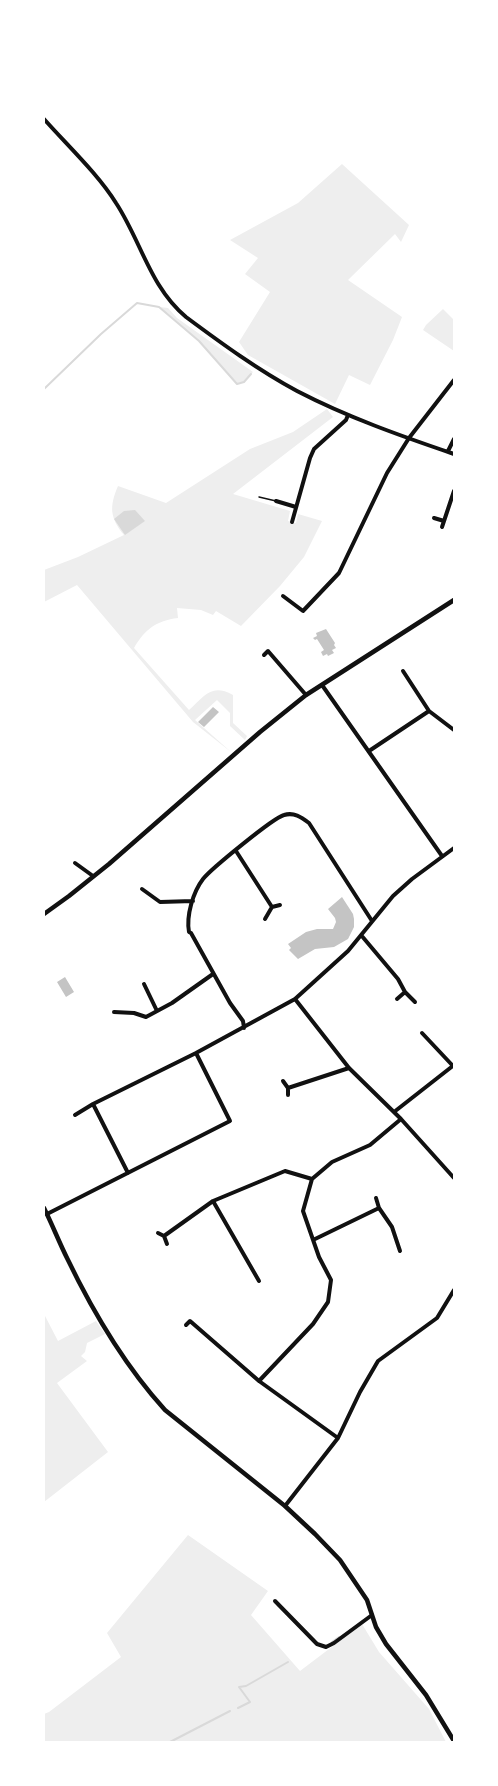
<!DOCTYPE html>
<html>
<head>
<meta charset="utf-8">
<style>
  body { margin:0 }
  #map { position:relative; width:498px; height:1786px; overflow:hidden; background:#fff; font-family:Mulish,sans-serif }
  canvas { display:block }
  .frame { position:absolute; inset:0; border:45px solid #fff; pointer-events:none }
</style>
</head>
<body>
<div id="map">
<canvas width="498" height="1786"></canvas>
<div class="frame"></div>
</div>
<script>
const c = document.querySelector('canvas').getContext('2d');
c.lineJoin = 'round';
function fill(path, color) {
  c.fillStyle = color;
  c.fill(path, 'evenodd');
}
function stroke(path, color, width, dash) {
  c.strokeStyle = color;
  c.lineWidth = width;
  c.lineCap = dash ? 'butt' : 'round';
  c.setLineDash(dash || []);
  c.stroke(path);
}
fill(new Path2D(`
  M342,164L409,225L401,242L395,234L348,280L402,317L393,340L370,385L349,375L335,404L248,355L239,342L270,292L245,274L258,258L230,240L298,203Z
  M159,307L168,308L177,318L253,372L244,382L237,384L199,341Z
  M443,309L454,320V351L423,330L426,325Z
  M327,409L333,417L233,494L290,511L288,521L296,523L298,514L322,521L304,557L280,586L241,626L216,611L213,615L201,610L177,608L178,618C156,621 145,629 134,648L189,710C205,696 211,683 233,695V723L247,736L245,740L230,726V713L217,700L195,720L231,752L193,722L77,585L44,602V570L78,557L124,535C110,518 109,507 118,486L166,503L250,449L293,432Z
  M44,1314L58,1341L96,1321L105,1334L87,1343L85,1352L81,1356L87,1361L57,1383L108,1452L44,1502Z
  M188,1535L268,1591L251,1615L300,1671L362,1624L379,1652L429,1709L446,1742H44V1714L49,1712L121,1657L107,1633Z`), '#eee');
fill(new Path2D(`
  M135,510L145,521L125,535L114,519L124,511Z`), '#d9d9d9');
stroke(new Path2D(`
  M44,389L101,334L137,303L159,307L199,341L237,384L244,382L251,374
  M332,1642L339,1637
  M238,1708L250,1702L239,1687L246,1686L288,1662
  M170,1742L230,1711`), '#d9d9d9', 2);
fill(new Path2D(`
  M326,629L335,643L334,645L336,648L332,650L334,653L328,656L327,654L323,656L321,652L324,650L317,639L315,640L313,638L317,636L316,633Z
  M213,707L219,712L204,727L198,722Z
  M342,897L353,914L354,919V927L348,939L334,947L315,949L298,959L289,950L291,948L288,944L306,932L317,929H333L336,922L335,918L328,909Z
  M65,977L74,992L66,997L57,982Z`), '#c4c4c4');
stroke(new Path2D(`
  M259,497L276,501`), '#111', 1.5);
stroke(new Path2D(`
  M44,119C67,145 98,174 116,203C141,241 150,287 186,317C221,343 258,370 297,391C347,417 401,436 454,454
  M448,451L454,439
  M276,501L296,507
  M434,518L444,521
  M292,522L310,458L314,449L346,420L348,415
  M442,527L454,491
  M283,596L303,611L339,573L387,473L409,438L454,380
  M264,655L268,651L306,695
  M403,671L429,711L454,730
  M322,685L442,856
  M369,751L429,711
  M236,851L272,907L265,919
  M75,863L93,876
  M142,889L160,902L193,901
  M272,907L280,905
  M361,935L398,979L405,992L415,1002
  M144,984L157,1011
  M295,999L349,1068L401,1119L454,1178
  M397,999L405,992
  M114,1012L134,1013L146,1017L172,1003L213,974
  M244,1028L243,1021L230,1003L191,933L189,932C186,916 193,892 203,879C211,869 273,818 284,815C294,812 301,817 309,823L372,921
  M422,1033L453,1066
  M283,1081L288,1088
  M288,1095V1088L349,1068
  M93,1104L128,1173
  M394,1112L454,1065
  M75,1115L93,1104L196,1053L295,999L348,951L393,896L412,879L454,848
  M376,1198L379,1208
  M213,1201L259,1281
  M47,1214L230,1121L196,1053
  M158,1233L164,1236L213,1201L285,1171L312,1179
  M164,1236L167,1244
  M313,1240L379,1208L392,1227L400,1251
  M186,1325L190,1321L259,1381L338,1438
  M259,1381L313,1324L328,1302L331,1280L319,1257L303,1211L312,1179L332,1162L370,1145L401,1119
  M285,1506L338,1438L360,1392L378,1361L437,1318L454,1290
  M275,1601L317,1644L326,1647L334,1643L372,1615`), '#111', 4);
stroke(new Path2D(`
  M44,914L69,896L109,864L260,732L306,695L454,600
  M44,1208C52,1224 59,1242 67,1258C93,1312 125,1366 165,1410L285,1506L315,1534L340,1560L367,1600L376,1627L386,1644L426,1695L454,1741`), '#111', 4.5);
</script>
</body>
</html>
